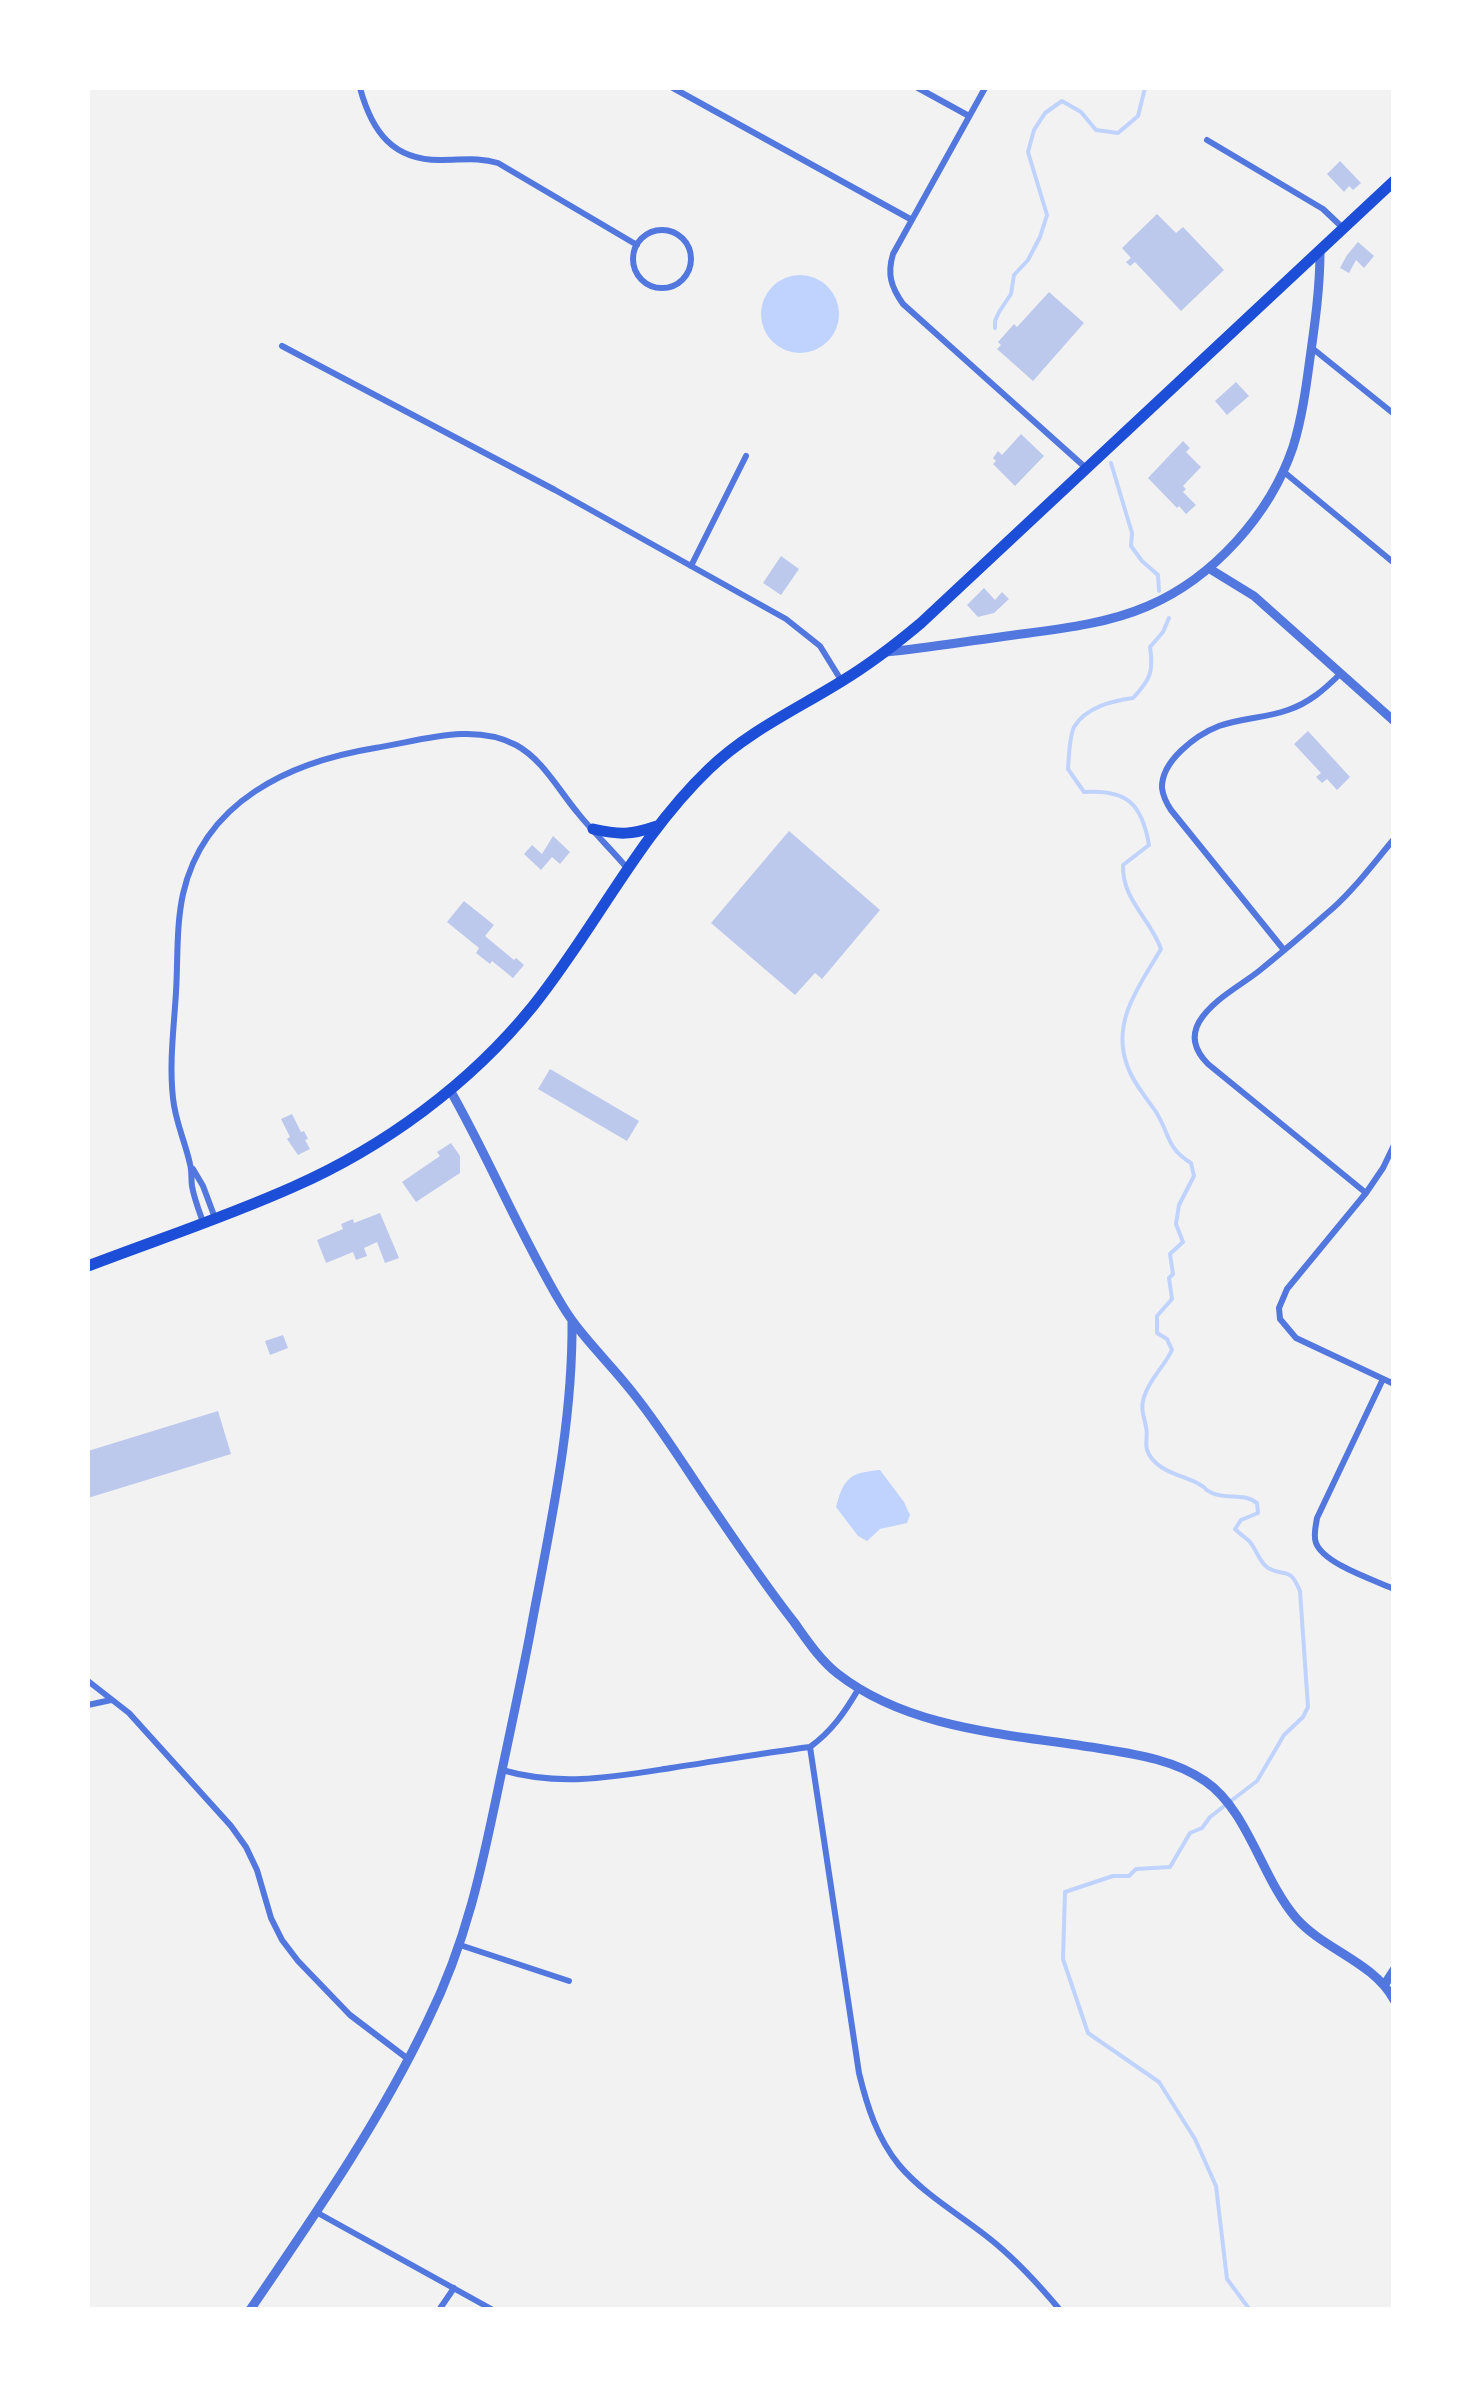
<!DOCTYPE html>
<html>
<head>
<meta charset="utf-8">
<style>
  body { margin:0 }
  #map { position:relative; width:1481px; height:2397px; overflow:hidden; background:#f2f2f2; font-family:Karla,sans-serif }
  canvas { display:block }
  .frame { position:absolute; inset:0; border:90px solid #fff; pointer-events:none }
</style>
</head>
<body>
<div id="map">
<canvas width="1481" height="2397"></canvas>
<div class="frame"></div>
</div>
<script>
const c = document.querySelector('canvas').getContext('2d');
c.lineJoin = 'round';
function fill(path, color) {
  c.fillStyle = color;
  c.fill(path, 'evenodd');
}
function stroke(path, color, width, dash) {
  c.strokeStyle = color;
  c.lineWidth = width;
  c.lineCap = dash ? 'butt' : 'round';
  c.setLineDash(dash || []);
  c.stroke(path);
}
fill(new Path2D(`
  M761 314a39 39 0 1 1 78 0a39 39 0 1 1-78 0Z
  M880,1470L904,1502L910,1515L907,1523L880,1529L867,1541L858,1536L836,1507C844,1477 850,1473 880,1470Z`), '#bfd3fe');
stroke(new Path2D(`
  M995,328V321L999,312L1011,294L1014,275L1028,260L1040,237L1047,215L1028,152L1034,130L1045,113L1062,101L1081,112L1096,130L1118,133L1138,116L1145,88
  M1111,463L1132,533L1131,546L1142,561L1158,575L1159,591
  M1169,618L1163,632L1150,647C1154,672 1150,680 1133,698C1112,701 1086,707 1074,727C1069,738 1069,757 1068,769L1084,792C1127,789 1142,804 1149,845L1123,865C1122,900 1150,918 1161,949C1140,985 1111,1021 1127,1065C1133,1083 1146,1097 1156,1112C1170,1134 1166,1148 1191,1163L1194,1176L1179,1205L1176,1224L1183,1242L1170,1254L1173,1274L1169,1278L1172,1299L1157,1316V1333L1167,1339L1172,1350C1164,1367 1150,1378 1144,1397C1140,1409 1144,1415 1146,1427C1148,1435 1145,1443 1147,1450C1155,1472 1183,1475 1199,1484C1211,1491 1200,1487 1212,1493C1227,1500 1243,1492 1257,1503L1258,1513L1241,1520L1235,1529C1239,1533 1243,1536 1248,1540C1256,1547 1258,1561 1268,1568C1286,1578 1289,1565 1300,1591L1308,1707L1303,1717L1284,1735L1257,1781L1210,1817L1202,1828L1190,1833L1170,1867L1136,1869L1129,1876H1113L1065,1892L1063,1959L1088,2033L1159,2082L1195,2139L1216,2186L1227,2279L1250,2310`), '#bfd3fe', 4);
fill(new Path2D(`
  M1340,161L1361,183L1353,190L1349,186L1344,192L1327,174Z
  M1157,214L1176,233L1183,227L1224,270L1181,311L1135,262L1130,266L1126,262L1131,258L1122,248Z
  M1358,242L1374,256L1364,268L1356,260L1349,273L1340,268L1347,255Z
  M1049,292L1084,323L1033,381L997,349L1001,345L998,342L1014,324L1017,327Z
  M1236,382L1249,396L1227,415L1215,401Z
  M1021,434L1044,456L1015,486L993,464L996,461L993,458L998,451L1002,455Z
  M1183,441L1190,448L1186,452L1201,467L1183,486L1186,489L1183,492L1196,505L1186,514L1179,506L1177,508L1148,478Z
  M781,556L799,569L781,595L763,583Z
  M984,588L995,600L1002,592L1009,599L994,613L978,617L967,605Z
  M1308,731L1350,777L1337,790L1327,779L1322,783L1316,777L1321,773L1294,744Z
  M789,831L880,910L822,979L815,973L795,995L711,923Z
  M553,836L570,852L560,864L552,857L541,870L524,854L532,845L542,854Z
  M464,901L494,925L485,936L514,960L516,958L524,965L513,978L492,961L490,964L476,953L479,948L447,922Z
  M550,1069L639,1121L627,1141L538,1089Z
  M292,1114L301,1132L304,1131L308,1139L305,1140L310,1149L298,1155L287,1139L290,1137L281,1119Z
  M451,1143L460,1156V1173L416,1202L402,1182L440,1156L437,1152Z
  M380,1213L399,1258L385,1263L377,1242L364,1248L367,1256L356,1260L353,1252L326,1263L317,1240L343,1229L341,1224L353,1219L354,1223Z
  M283,1335L288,1348L270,1355L265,1341Z
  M218,1411L231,1454L88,1498V1451Z`), '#bdc9ec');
stroke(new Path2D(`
  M360,88C372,132 393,161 442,160C462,160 479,157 498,163L637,245
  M673,88L912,220
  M918,88L969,116
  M985,88L893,254C887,274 891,287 903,304L1086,468
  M1207,140L1323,209L1343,228
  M633 259a29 29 0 1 1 58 0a29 29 0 1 1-58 0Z
  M282,346L555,490L786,619L820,646L841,680
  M1312,348L1394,414
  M1284,472L1394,563
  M691,566L746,456
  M1284,950L1171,810C1167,804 1163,796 1162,788C1161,761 1196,735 1219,726C1241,718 1266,718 1288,710C1309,703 1325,689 1340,674
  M1394,1145L1383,1168L1366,1193L1287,1289L1279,1308L1280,1319L1296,1338L1394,1384
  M193,1169L203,1186L215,1218
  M1366,1193L1208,1064C1196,1052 1190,1038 1199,1022C1212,1000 1240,986 1259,971C1281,953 1304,934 1325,915C1351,894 1372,865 1394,839
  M203,1222C199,1211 194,1198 192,1186C191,1179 192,1171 190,1164C185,1141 175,1121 173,1098C169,1063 174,1027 176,992C178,960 176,926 183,894C204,801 290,762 375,748C420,741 473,722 516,745C542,759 558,789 577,812C592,831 611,849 627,868
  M1383,1379L1317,1518C1316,1525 1313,1535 1316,1543C1324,1564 1374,1580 1394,1589
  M88,1681L129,1713L231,1826L246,1847L257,1870L271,1918L282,1940L298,1961L350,2015L408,2059
  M88,1705L111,1700
  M810,1747L859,2073C867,2106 877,2138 899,2165C925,2196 964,2217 995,2243C1019,2263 1040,2286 1060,2310
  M502,1770C560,1787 613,1777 671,1768C717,1761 763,1753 810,1747C832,1731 845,1712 859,1688
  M460,1945L569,1981
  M316,2212L493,2310
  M439,2310L454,2288`), '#5277de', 6);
stroke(new Path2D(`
  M1210,569L1254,596L1394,721
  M886,652C925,648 962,642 1000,637C1049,630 1102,626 1148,606C1213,578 1270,515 1293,447C1302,418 1306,388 1310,358C1315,323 1320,287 1320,252
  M450,1090C490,1160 520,1235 562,1305C581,1337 610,1363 633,1393C658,1424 680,1459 702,1492C732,1536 761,1580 794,1622C807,1640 820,1660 838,1674C910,1730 1010,1734 1097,1748C1134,1754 1173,1759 1205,1781C1248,1810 1262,1879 1296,1918C1324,1950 1374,1962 1394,2000
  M1385,1984L1394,1970
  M250,2310C314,2216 379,2123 428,2020C468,1939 483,1862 501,1775C511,1728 521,1681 530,1634C549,1530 573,1427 572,1321`), '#5277de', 9);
stroke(new Path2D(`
  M593,829C620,835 631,835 657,826
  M88,1266C156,1240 226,1217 293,1187C384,1147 470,1084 533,1006C595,929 637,838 709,769C747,732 797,709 842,681C870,664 896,644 921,623L1394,181`), '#1d4ed8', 11);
</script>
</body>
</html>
